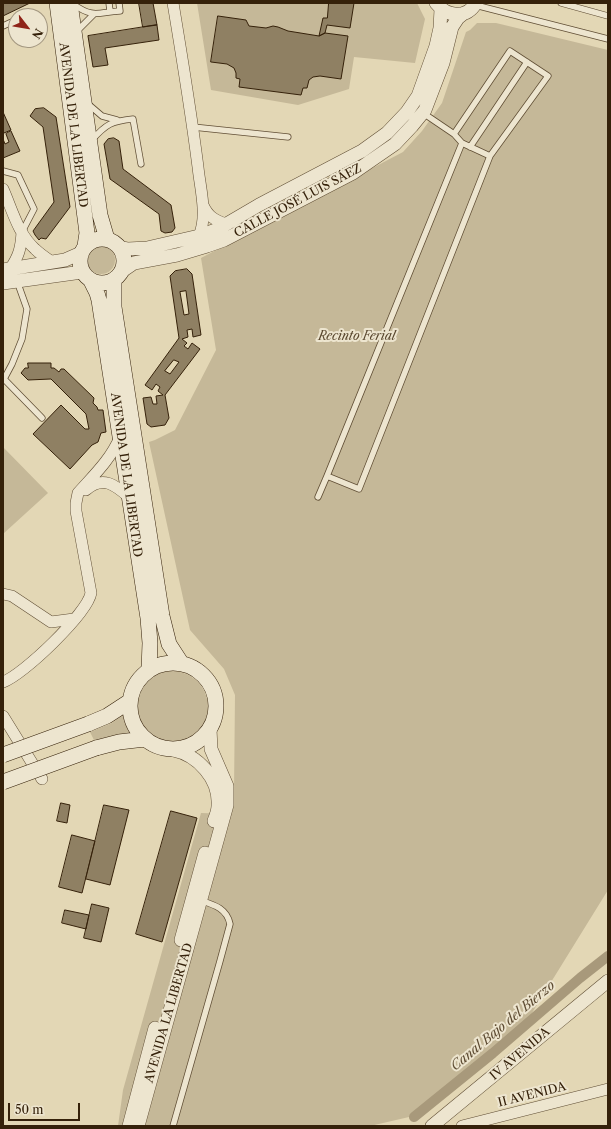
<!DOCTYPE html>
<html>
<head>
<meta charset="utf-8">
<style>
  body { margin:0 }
  #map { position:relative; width:611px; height:1129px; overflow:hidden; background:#e3d7b5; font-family:"Libre Caslon Text",serif }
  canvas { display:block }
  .frame { position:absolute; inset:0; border:4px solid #35210a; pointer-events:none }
  .north { position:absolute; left:8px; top:8px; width:40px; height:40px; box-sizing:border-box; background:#ede5cf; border:1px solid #a39780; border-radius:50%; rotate:121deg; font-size:11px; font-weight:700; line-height:16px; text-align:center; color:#35210a }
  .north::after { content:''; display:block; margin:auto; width:14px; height:18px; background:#8f2418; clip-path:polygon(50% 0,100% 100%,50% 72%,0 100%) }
  .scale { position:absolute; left:8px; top:1103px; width:72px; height:18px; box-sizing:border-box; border:2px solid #35210a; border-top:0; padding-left:5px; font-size:12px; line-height:14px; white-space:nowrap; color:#35210a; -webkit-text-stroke:3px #ede5cf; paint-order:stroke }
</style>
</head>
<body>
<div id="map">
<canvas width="611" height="1129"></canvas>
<div class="frame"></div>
<div class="north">N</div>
<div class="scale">50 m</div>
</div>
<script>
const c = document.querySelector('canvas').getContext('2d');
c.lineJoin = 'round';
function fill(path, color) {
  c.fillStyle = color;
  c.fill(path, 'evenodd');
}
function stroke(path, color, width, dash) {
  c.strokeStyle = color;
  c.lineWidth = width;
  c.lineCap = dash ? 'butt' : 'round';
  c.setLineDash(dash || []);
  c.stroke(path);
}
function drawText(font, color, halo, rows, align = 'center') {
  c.font = font + ' "Libre Caslon Text",serif';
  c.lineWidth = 4;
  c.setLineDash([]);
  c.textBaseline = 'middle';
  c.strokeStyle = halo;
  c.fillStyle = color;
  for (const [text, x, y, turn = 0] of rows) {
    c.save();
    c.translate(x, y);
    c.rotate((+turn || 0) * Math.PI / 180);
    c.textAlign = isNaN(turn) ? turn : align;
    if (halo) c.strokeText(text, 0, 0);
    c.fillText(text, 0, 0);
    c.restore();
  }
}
fill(new Path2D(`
  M197,3H417L425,19L415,63L354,57L349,89L298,105L211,90Z
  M477,23H496L608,50V890L527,1021L409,1117L370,1126H118L123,1090L201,813L231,814L234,792L235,695L224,669L190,630L149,442L155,440L175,430L216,350L201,258L403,152L422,131L442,103L466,32L470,30Z
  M87 260a14 14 0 1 1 28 0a14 14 0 1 1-28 0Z
  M3,447L48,493L3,534Z
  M136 707a36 36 0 1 1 72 0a36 36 0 1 1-72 0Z
  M123,715L126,718L132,732L129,734L95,742L90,732L112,723Z`), '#c5b898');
stroke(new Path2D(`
  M414,1117L493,1053L580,978L608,956`), '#a8997b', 10);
const building = new Path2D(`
  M3,3H30L3,16Z
  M139,3H153L157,25L143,27Z
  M329,3H354L350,28L327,25L325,33L319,36L323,18H327Z
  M218,16L246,20L249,26L266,28L273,26L278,27L288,31L319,36L325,33L348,36L341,79L320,76L313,77L309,80L307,88H303L301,95L239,87L240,79L236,78V73L234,68L227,64L211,62Z
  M157,25L159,40L105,48L108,65L93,67L88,36Z
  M44,108L56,117L70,207L46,239L41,238L39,240L35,235L33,231L54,202L43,127L30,116L35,109Z
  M3,112L11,130L4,133L3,131Z
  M11,131L20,151L3,158V139L5,144L9,142L6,134Z
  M114,138L119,141L123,169L171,205L175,228L172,232L165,233L161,231L159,214L110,179L104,144L108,139Z
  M187,269L192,274L201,335L193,337L192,329L187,330L188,337L182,339L187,343L184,346L188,349L192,343L200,349L165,395L169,418L165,425L151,427L147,424L143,398L151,397L153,404H157L156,396L163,395L158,391L160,387L156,384L152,390L145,385L179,338L170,276L175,271ZM186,291L189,314L184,315L180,292ZM174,360L179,362L170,374L165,371Z
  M28,363H51V368H54L59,372L61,369H64L94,398L93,403L97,407L98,410H103L106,432L101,433L98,442L92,445L70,469L33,434L61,405L85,429H89L86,414L51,379L28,380L21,373L25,368H28Z
  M61,803L70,805L67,823L57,821Z
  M104,805L129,810L110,885L86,879Z
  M171,811L197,818L162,942L136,934Z
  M72,835L95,841L82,893L59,887Z
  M92,904L109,908L101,942L84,938Z
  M65,910L89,915L86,929L62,923Z`);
fill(building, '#8f8063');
stroke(building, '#35210a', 1);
const service = new Path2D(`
  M109,3L110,11
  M561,3L608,16
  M73,4C94,19 98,12 120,11L119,3
  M475,5L608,39
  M26,16L29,14
  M3,26L16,20
  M77,31L94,14
  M88,104L102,116L117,120
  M423,113L454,134
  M193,127L288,137
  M92,140C106,124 112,121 133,119L141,164
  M462,143L490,156
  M470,147L527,62
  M3,171L18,175L34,209L22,232
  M17,281L27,309L22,339L12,364L4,379L42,418
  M318,497L327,476L462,143L454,134L510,51L548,76L490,156L359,489L327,476
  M173,1126L220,961L230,924C227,909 215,905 202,901`);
const minor = new Path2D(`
  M173,3C182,57 191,112 198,167C200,188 208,215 199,236
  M3,189C12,209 18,234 35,249C40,254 46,258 52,262
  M203,205C208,216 214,220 226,224
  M10,269C19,256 21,248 22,232
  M86,490C103,475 115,485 129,497
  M3,594L12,596L51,622L74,619
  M3,682C23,675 87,614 91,593L76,511V503L78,493C94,475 111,459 120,437
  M3,716L42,779
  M462,1126L608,1089`);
const tertiary = new Path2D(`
  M436,3C446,16 466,20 476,3
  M119,247L128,249L147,248L199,236L218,229L259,205L362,151L387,133L407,112L418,96L436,46L440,28L441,9
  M3,270L65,260L81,253
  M121,272L134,263L177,255L207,246L224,240L353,173L395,144L412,126L425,110L443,63L452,27L458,18L464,13
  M3,283L82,272
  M173,750C198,755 220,779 218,806C218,811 216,816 214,821
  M181,940L205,853
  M129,1126L155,1028
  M138,1126L227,805V786L211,749L210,729
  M432,1126L608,981`);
const secondary = new Path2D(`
  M57,3L87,233L85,246
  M70,3L100,215L107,239
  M80 261a22 22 0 1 1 44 0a22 22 0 1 1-44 0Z
  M114,280V307L162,616L169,644L182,664
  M91,281L97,293L99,300L148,618L150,643L149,670
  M130 706a43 43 0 1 1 86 0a43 43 0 1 1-86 0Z
  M88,724L107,716L130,701
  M96,748L119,742L145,739`);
stroke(service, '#604e35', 7);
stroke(minor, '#604e35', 12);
stroke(tertiary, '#604e35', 14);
stroke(secondary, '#35210a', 16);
stroke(service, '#ede5cf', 5.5);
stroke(minor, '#ede5cf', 11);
stroke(tertiary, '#ede5cf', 13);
stroke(secondary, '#ede5cf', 15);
const secondaryBridge = new Path2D(`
  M3,755L88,724
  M3,782L96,748`);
stroke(secondaryBridge, '#35210a', 16, []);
stroke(secondaryBridge, '#ede5cf', 15);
drawText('12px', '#35210a', '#ede5cf', [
  ["AVENIDA DE LA LIBERTAD",73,125,83],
  ["CALLE JOSÉ LUIS SÁEZ",298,201,-28],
  ["AVENIDA DE LA LIBERTAD",126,475,82],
  ["AVENIDA LA LIBERTAD",169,1013,-74],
  ["IV AVENIDA",520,1054,-40],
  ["II AVENIDA",532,1095,-14]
]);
drawText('italic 12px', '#59472e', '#ede5cf', [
  ["Recinto Ferial",357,337]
]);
drawText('italic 13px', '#5d4b32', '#ede5cf', [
  ["Canal Bajo del Bierzo",503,1026,-40]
]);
</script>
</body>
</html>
